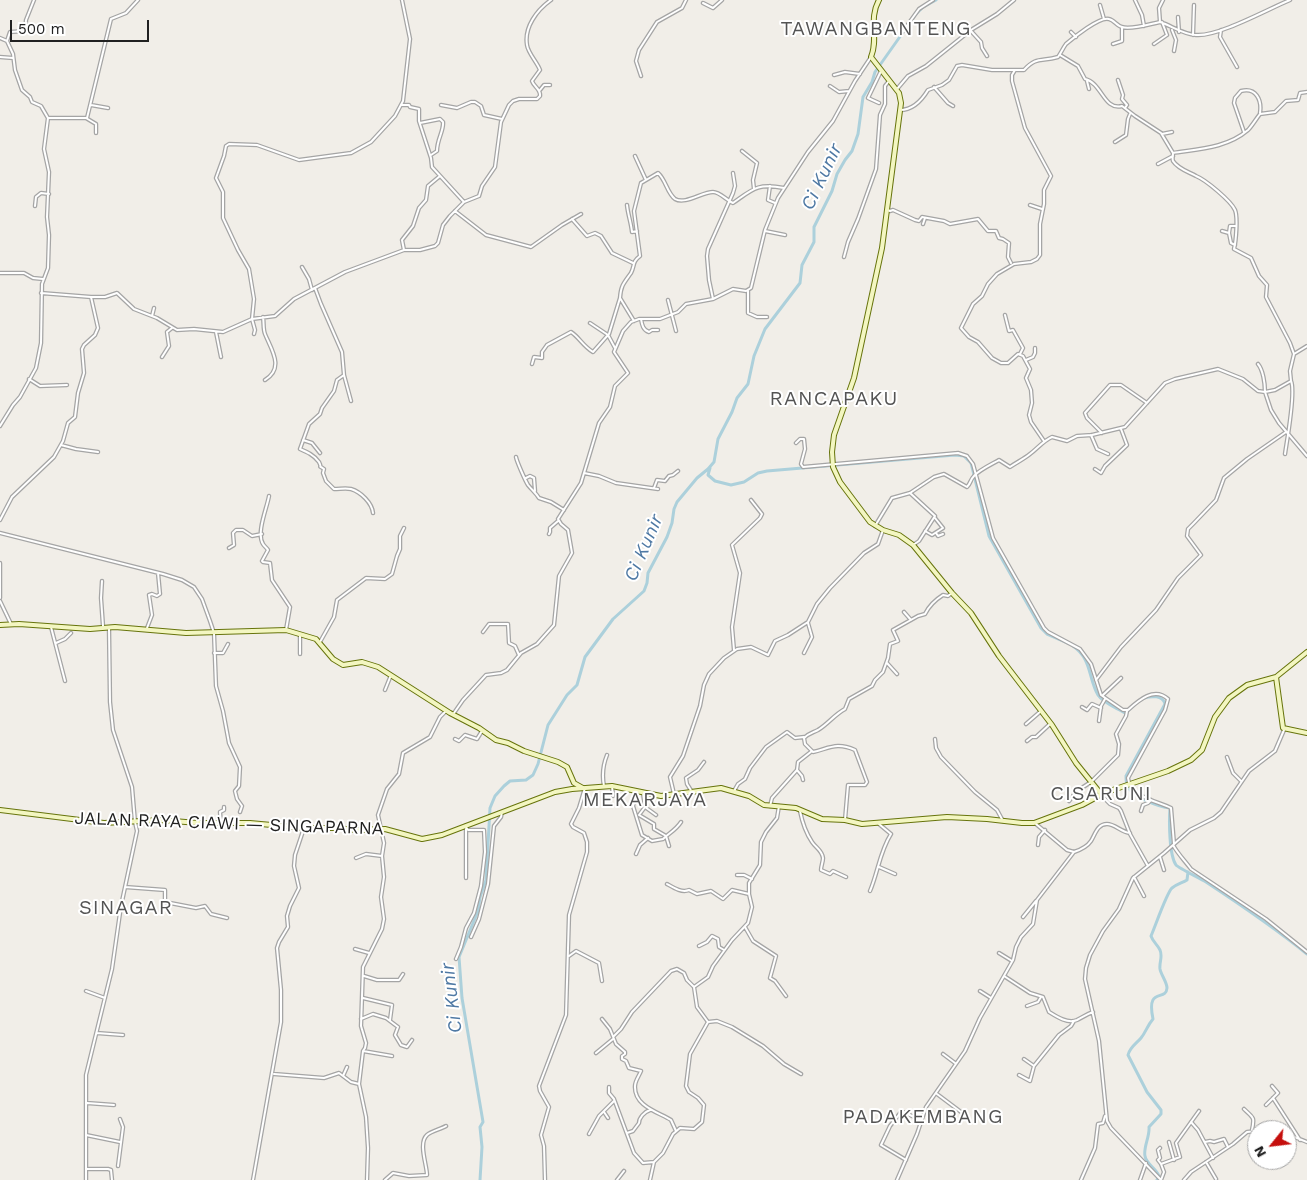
<!DOCTYPE html>
<html>
<head>
<meta charset="utf-8">
<style>
  body { margin:0 }
  #map { position:relative; width:1307px; height:1180px; overflow:hidden; background:#f1eee8; font-family:"Work Sans",sans-serif }
  canvas { display:block }
  .north { position:absolute; left:1247px; top:1120px; width:50px; height:50px; box-sizing:border-box; background:#fff; border:1px solid #a6a6a6; border-radius:50%; rotate:241deg; font-size:14px; font-weight:700; line-height:20px; text-align:center; color:#212121 }
  .north::after { content:''; display:block; margin:auto; width:18px; height:22px; background:#c50f0d; clip-path:polygon(50% 0,100% 100%,50% 72%,0 100%) }
  .scale { position:absolute; left:10px; top:20px; width:139px; height:22px; box-sizing:border-box; border:2px solid #212121; border-top:0; padding-left:6px; font-size:15px; line-height:18px; white-space:nowrap; color:#212121; -webkit-text-stroke:4px #fff; paint-order:stroke }
</style>
</head>
<body>
<div id="map">
<canvas width="1307" height="1180"></canvas>
<div class="north">N</div>
<div class="scale">500 m</div>
</div>
<script>
const c = document.querySelector('canvas').getContext('2d');
c.lineJoin = 'round';
function stroke(path, color, width, dash) {
  c.strokeStyle = color;
  c.lineWidth = width;
  c.lineCap = dash ? 'butt' : 'round';
  c.setLineDash(dash || []);
  c.stroke(path);
}
function drawText(font, color, halo, rows, align = 'center') {
  c.font = font + ' "Work Sans",sans-serif';
  c.lineWidth = 4;
  c.setLineDash([]);
  c.textBaseline = 'middle';
  c.strokeStyle = halo;
  c.fillStyle = color;
  for (const [text, x, y, turn = 0] of rows) {
    c.save();
    c.translate(x, y);
    c.rotate((+turn || 0) * Math.PI / 180);
    c.textAlign = isNaN(turn) ? turn : align;
    if (halo) c.strokeText(text, 0, 0);
    c.fillText(text, 0, 0);
    c.restore();
  }
}
stroke(new Path2D(`
  M710,468L708,475L715,481L731,485L744,482L758,473L767,471L955,455L964,456L971,463L989,536L1041,628L1047,634L1068,643
  M1073,646C1092,659 1088,678 1098,695C1103,703 1117,708 1125,713L1133,706
  M1144,698C1151,696 1163,695 1165,704L1126,776C1126,779 1126,784 1128,787C1133,797 1159,807 1170,808C1169,821 1169,855 1176,865C1180,869 1200,878 1206,882C1241,905 1275,928 1307,954
  M480,1180L482,1147L480,1127L483,1122L482,1116L462,998L459,957L478,911L480,897L486,880L490,808L495,796L504,786L510,781L526,780L533,775L538,764L548,725L567,695L577,685L585,657L613,619L644,591L647,583L648,573L667,537L672,523L674,509L677,502L697,478L708,469L714,462L718,439L732,412L737,398L748,384L754,356L765,329L800,283L802,265L814,242V227L832,191L837,174L845,160L852,151L858,134L863,97L872,82L875,72L916,14L923,7L936,0
  M1157,1180L1159,1176C1156,1168 1146,1164 1145,1156C1143,1148 1150,1136 1149,1127L1161,1114V1110L1147,1092L1128,1055C1130,1047 1136,1044 1141,1038C1146,1032 1147,1026 1153,1019C1146,986 1166,1002 1167,988C1167,982 1161,975 1160,969C1159,962 1163,957 1160,950C1157,944 1153,942 1151,936C1155,927 1167,892 1172,888C1177,884 1182,883 1187,880L1188,872`), '#acd0db', 3);
const street = new Path2D(`
  M1135,0L1142,15L1144,26
  M703,3L713,8L722,0
  M1100,5L1104,19
  M1178,17L1179,32
  M1160,22L1159,8L1163,0
  M1172,30L1176,40L1174,51
  M1221,30L1220,37L1237,67
  M971,31L981,42L982,48L987,56
  M1071,32L1076,37
  M901,34L919,9L933,0
  M1193,35L1194,5
  M0,38L7,41
  M1113,44L1122,41V27
  M1154,44L1167,35L1162,22
  M1060,55L1078,66L1085,79C1102,83 1104,111 1122,106L1135,116L1161,133L1173,153C1199,149 1227,148 1248,130C1252,126 1256,119 1260,114L1275,112L1286,101L1298,100L1300,93L1307,92
  M0,57L13,58
  M1015,70L1012,75V81L1025,128L1051,176L1044,190V204L1040,224V255L1037,259L1031,262L1014,264L997,274L988,284L982,296L973,304L961,328L969,337L978,342L992,358L1001,363H1008L1018,354L1023,356L1030,369L1026,378L1031,390L1032,403L1029,415L1031,422L1044,441
  M834,75L845,72L860,74
  M641,76L636,61L639,50L657,22L682,8L686,0
  M1118,80L1123,95L1122,99L1127,105L1125,108
  M1087,81L1089,89
  M830,86L839,92L849,91
  M934,87L948,103L953,106
  M897,89L908,76L926,66L971,30L997,14L1014,0
  M540,90L544,85H550
  M879,103L868,98L881,71
  M91,105L108,108
  M402,105H409L410,107L419,109V121L431,158L432,167L464,202
  M441,105L457,108L471,102H475L481,106L484,115L502,119
  M900,110C913,110 922,100 928,90L942,85L949,80L957,66L962,65L992,70H1024C1037,56 1041,62 1058,57C1061,53 1063,48 1066,44C1073,38 1100,16 1109,19C1114,20 1117,26 1122,27C1131,30 1150,24 1160,22C1172,26 1182,34 1196,35C1218,37 1268,9 1290,0
  M49,118H87L111,19L126,13L138,0
  M86,118L96,124V133
  M420,123L440,119L443,122C444,131 437,139 437,151L431,155
  M1244,132L1234,103L1235,98L1241,91C1256,87 1262,100 1260,113
  M1162,134L1172,132
  M1115,142L1126,135L1128,119L1130,114
  M742,151L757,163L753,180L754,189
  M1173,153C1173,156 1172,158 1173,161C1178,169 1189,172 1196,176C1206,180 1231,201 1235,210C1238,217 1236,241 1234,249L1251,258L1259,276L1267,285L1266,297L1290,343L1294,354L1290,371L1291,381L1275,390L1265,392L1271,410L1279,423L1307,456
  M635,156L646,180
  M1158,164L1173,156
  M770,186L768,200L775,203
  M627,205C628,215 631,222 632,232L637,231
  M1030,205L1042,209
  M35,206L36,197L41,193L49,194
  M888,210L890,211L893,210L915,220L919,221L922,217L944,221L950,224L978,219L988,231H996L999,238L1003,239L1009,243L1008,257L1011,263
  M455,211L486,235L531,247L562,225L581,214
  M572,219L587,236L595,233L601,236L612,253L633,263
  M923,224L925,218
  M765,231L785,235
  M1222,231L1229,233L1231,243L1235,245
  M1229,233L1230,226H1235
  M404,250L402,240L413,226L419,208L426,200L428,186L440,176
  M844,257L848,242L858,219L876,169L880,115L885,104V86L889,81
  M302,267L309,279L312,290
  M0,273H24L33,278L43,279
  M315,288L321,304L342,352L344,375L337,380L334,391L322,408L320,414L309,424L300,449C307,452 314,455 319,462C323,470 317,464 324,469L323,473L326,481L334,489C340,489 346,488 351,489C361,492 372,503 373,513
  M748,291V313L757,317H767
  M41,293L91,297H105L117,293L134,309L157,318L177,330L194,329L223,332L252,319L275,316L294,299L345,272L404,250H420L435,246L438,243L443,225L450,216L464,202L479,196L482,186L495,167L501,122L509,105L513,101L519,99H537L540,96C541,89 534,87 532,81L540,70C537,62 528,53 527,45C524,27 537,10 551,0
  M713,299L709,280L707,256L708,249L733,193L735,186L733,173
  M668,300L676,331
  M1005,315L1009,331L1013,330L1023,348L1020,354
  M152,316L154,308
  M263,317C264,323 263,329 265,334C271,349 285,368 265,380
  M641,319C642,325 643,330 649,332L652,330H658
  M634,321L620,298C621,285 624,283 631,273C635,265 632,262 640,256L634,211L641,183L658,173C666,180 667,193 675,199C685,205 702,192 713,192C720,192 726,200 733,203C753,189 757,183 784,188
  M590,323L608,335
  M216,332L221,357
  M254,334L255,330L252,319L254,299L249,269L238,250L223,218V192L216,178L224,156L226,146L229,144L257,145L299,160L351,153L371,142L395,116L403,101L410,39L402,0
  M609,334L620,298
  M1294,354L1307,346
  M162,357L169,346L167,332L172,328
  M1026,360L1033,357L1035,353V348
  M532,364L534,357L542,358V352L547,345L571,332C579,337 583,346 593,352L608,335L615,348
  M344,375L351,401
  M29,379L40,386L67,385
  M0,426L13,405L20,397L36,368L41,343L42,284L48,268L49,235L47,217L49,172L44,149L48,118L41,106L32,102L30,97L22,90L15,70L13,54L7,41L10,32L25,31L26,20L34,0
  M1102,433L1087,418L1085,413L1110,385H1121L1147,403
  M1091,435L1097,449L1108,454
  M303,440L312,443L320,453
  M796,443L800,439H804L805,449L801,464L803,467L958,453L967,456L973,464L993,538L1044,628L1048,632L1080,649L1091,664L1101,695L1123,710H1128C1138,701 1154,686 1168,699L1165,710L1128,778C1130,797 1157,801 1171,808L1174,844
  M61,445L76,449L98,452
  M1285,454C1287,440 1296,392 1291,381
  M516,457C517,462 525,480 528,485C532,490 536,493 539,498L551,502L564,510
  M1095,469L1101,473L1105,466L1127,445L1121,429
  M584,473L599,476L616,483L658,489
  M526,478L530,476L534,478L535,491
  M654,488L657,480L665,481L669,476L673,475L678,471
  M910,493L935,516L919,541L913,545
  M269,496C267,508 256,533 263,544C264,546 267,548 268,550L262,561L263,562L270,563L272,580L290,607L286,630
  M0,520L12,497L54,457L63,441L68,423L75,417L78,393L84,373L82,349L84,345L95,335L98,328L91,297
  M875,526L892,498L910,493L934,477L944,474L967,487C971,483 970,480 974,476C979,470 992,464 999,460L1010,467C1017,462 1024,459 1030,454C1038,448 1043,441 1052,437L1067,441L1077,436L1092,435L1125,427L1165,383L1175,379L1218,369L1243,379L1258,391L1265,392C1265,383 1263,370 1258,364
  M925,531L932,535L943,528L935,518
  M0,533L163,574L182,580L194,587L202,599L210,621L214,633L216,686L223,711L229,743L240,767L239,786L235,791L237,799L242,806L240,812
  M936,533L938,536L943,534
  M549,534L550,532V528L558,521
  M229,548L234,545L233,533L236,530H243L252,536L262,534
  M0,563V598
  M102,581L101,598L103,626
  M0,601L11,624
  M904,612L911,620
  M51,627L65,681
  M147,628L152,615L149,595L152,594L157,596L160,594L158,573
  M483,632L489,624H508L509,643L515,646L519,655
  M300,634V654
  M320,642L334,617L337,600L366,578L385,579L392,574L397,556L400,549V536L404,528
  M56,643L65,639L71,633
  M734,650L732,627L740,573L732,545L760,518L762,514L751,500
  M214,653H223L228,644
  M804,653L812,637L808,623
  M887,663L897,674
  M1096,680L1121,647L1156,610L1178,578L1201,555L1187,536L1188,529L1193,524L1216,500L1224,478L1247,459L1286,432
  M385,690L391,675
  M1103,695L1121,678
  M1082,707L1087,710L1092,704L1101,708
  M454,713L463,700L486,675L501,673L507,670L521,653L537,644L554,625L559,576L572,553L568,530L561,524L558,519L581,483L599,423L610,407L615,386L628,373L614,352L623,331L631,322L639,319H660L678,312L686,304L713,299L733,289L746,291L751,288L765,230L778,198L808,152L833,121L855,81L871,57
  M1099,721L1101,706L1105,699
  M1026,724L1041,711
  M455,739L459,741L465,735L477,739L482,731
  M935,739L936,748L941,757L975,792L997,810L1003,821
  M1027,741L1032,737H1036L1050,724
  M1227,757L1233,773L1241,781
  M797,770L802,776L803,780
  M1092,781L1118,755L1119,744L1116,734L1126,716L1127,711
  M604,786C602,776 603,765 607,755
  M612,786L613,796
  M734,791L738,784L745,779L750,768L766,747L787,732L795,738L804,737
  M637,792L633,806L642,835L652,841L663,839C669,833 676,830 681,822
  M692,792L687,784L686,778L698,770L704,762
  M643,793L645,807L656,815
  M674,794L670,777L683,756L700,706L704,685L709,674L724,658L737,649L751,647L768,655L775,641L788,635L808,622L817,604L830,588L864,553L878,544L883,530
  M1101,795L1110,804L1119,808L1121,811L1130,834L1148,866
  M1069,801L1077,791L1091,782
  M770,806L772,798L797,770L798,762L812,751
  M645,807L639,815L654,824V829L666,836L669,846
  M800,811C802,821 806,833 812,842C816,848 822,850 823,858C823,862 821,866 821,870L830,874L833,871L846,877
  M1141,811L1143,805L1148,803L1151,800
  M845,820L848,785H865L867,782L855,750C837,742 830,748 813,752L805,744L804,738C809,733 812,733 818,730C828,724 834,715 845,709L849,699L872,686L875,680L883,672L888,658L890,644L898,641L893,630L918,616L925,614C929,606 935,600 943,595L948,596L952,593
  M221,824L220,812L224,810V807
  M1036,824L1067,850L1074,852C1080,850 1087,847 1091,841C1095,835 1097,824 1107,824C1115,824 1121,832 1130,833
  M1038,845L1039,837L1045,830
  M1173,845C1178,854 1185,861 1191,869L1266,919L1307,952
  M636,854L640,845L648,838
  M1160,857L1164,870
  M356,858L366,854L382,856
  M879,867L895,874
  M737,875H744L752,879
  M1134,877L1144,896
  M466,878V829
  M667,884C674,888 682,893 689,890L697,894L711,891L723,899L732,890L749,894
  M125,887L165,890V902L196,908L205,906L211,914L227,918
  M870,891C878,872 880,851 891,834L879,824
  M1023,917L1036,901
  M745,927L753,941L776,956L770,978L775,981L786,996
  M471,937L479,919L488,884L494,826L501,817L502,812
  M699,946L707,942L712,936L718,939L719,947L724,950
  M355,949L369,953
  M999,953L1012,961
  M569,956L576,951L599,963L602,981
  M456,959L461,947L466,928L474,913L481,886L485,852L484,830H468L465,826
  M364,976L377,980H399L403,974
  M1004,976L1030,993L1043,997L1049,1012C1057,1017 1068,1024 1077,1020C1083,1017 1087,1014 1093,1012
  M86,991L105,998
  M980,991L991,998
  M363,998L392,1005L390,1020
  M1027,1006L1038,1002L1041,997
  M361,1019L373,1014L386,1018L398,1027L395,1035L401,1045L407,1047L412,1040
  M602,1019L610,1029L616,1044L625,1052V1054L622,1056V1059L626,1061L629,1068L641,1071C639,1076 635,1081 635,1086C634,1106 658,1112 671,1120L676,1131
  M708,1022L717,1021L732,1027L763,1046L784,1064L801,1074
  M97,1033L123,1035
  M614,1036L621,1029L632,1012L671,971L677,969L684,973L687,980L694,987
  M363,1051L392,1056
  M596,1053L613,1039
  M943,1054L955,1063
  M1024,1059L1034,1066
  M274,1074L324,1078L339,1073L351,1082L359,1084
  M1019,1075L1030,1081L1034,1066L1059,1035L1071,1026L1074,1021
  M343,1076L347,1067
  M609,1087V1093L614,1099L634,1153L643,1163L654,1162
  M937,1094L961,1112
  M1273,1098L1300,1140
  M87,1103L114,1105
  M1266,1105L1278,1093L1272,1086
  M1244,1109C1253,1118 1255,1116 1252,1130
  M604,1112L608,1118
  M1191,1122L1198,1130L1213,1158
  M627,1133L633,1131L639,1123C639,1118 644,1112 650,1110
  M589,1134L599,1116L614,1101
  M1287,1134L1307,1142
  M86,1135L120,1142
  M1169,1142L1174,1160
  M1205,1142L1210,1141L1214,1142L1224,1139L1228,1147
  M1160,1148L1158,1150L1160,1158L1158,1160L1161,1164
  M906,1160L881,1145L890,1126L901,1112H903L921,1120
  M1206,1162L1216,1179
  M118,1166L123,1127L120,1119
  M86,1169H108L111,1170L112,1180
  M86,1180V1075L112,969L121,906L137,831L135,822L132,787L113,730L110,702L109,629
  M253,1180L281,1022V990L277,948L279,942L288,927L287,916L290,906L299,888L294,866L295,855L304,828
  M367,1180L368,1148L366,1117L359,1084L363,1051L365,1048L366,1043L361,1026L363,967L382,929L384,919L381,897L384,877L382,856L384,843L378,815L387,789L399,774L403,753L430,737L440,717L446,711
  M385,1180L393,1173L409,1176L427,1175C427,1165 418,1143 427,1135C431,1131 441,1129 446,1126
  M545,1180L544,1146L541,1135L549,1107L540,1091L539,1086L566,1015L569,915L587,852V842L584,833L573,827L571,824L579,808L585,788
  M617,1180L624,1171
  M650,1180L654,1162L663,1153L673,1134L680,1128L694,1129L702,1122L704,1105L698,1098L689,1092L686,1086L690,1054L708,1022L697,1007L694,987L708,977L713,966L732,940L748,923L752,907L749,894V883L760,865L761,842L766,832L777,818L779,806
  M897,1180L917,1134L926,1107L965,1051L980,1018L1013,960L1016,947L1021,937L1033,924L1037,900L1074,852
  M1081,1180L1095,1148L1098,1124L1103,1123L1105,1116
  M1140,1180L1146,1163
  M1161,1180L1111,1128L1107,1121L1099,1041L1085,979L1086,968L1090,955L1103,931L1119,909L1133,878L1164,853L1190,830L1214,818L1221,812L1249,771L1275,751L1284,730
  M1161,1180L1164,1172L1161,1164L1180,1157L1176,1143L1199,1111
  M1184,1180L1191,1172L1233,1144L1247,1132L1266,1130`);
const secondary = new Path2D(`
  M879,0C868,19 879,38 871,57L899,93L901,103L882,248L854,378L834,435L832,452L833,467L840,482L870,522L883,530L899,535L913,545L952,593L971,613L999,656L1052,725L1076,763L1101,794
  M0,625L19,624L90,629L115,627L186,633L286,630L316,639L333,659L343,665L362,662L378,667L450,713L479,728L496,740L508,743L524,751L558,762L567,767L574,783L583,788
  M1276,677L1283,728L1307,733
  M0,810L104,823L161,820L198,823H250L304,828H335L358,830L385,829L422,839L442,835L555,792L572,789L612,786L661,796L721,788L749,796L764,805L796,808L822,819L845,820L862,824L947,817L987,819L1022,823H1034L1082,805L1104,793L1168,771L1191,760L1202,750L1215,717L1229,698L1247,685L1276,677L1307,652`);
stroke(street, '#a5a5a5', 4.5);
stroke(secondary, '#67740c', 6);
stroke(street, '#fff', 2);
stroke(secondary, '#f3f6c1', 4);
drawText('18px', '#212121', '#fff', [
  ["JALAN RAYA CIAWI — SINGAPARNA",229,824,2]
]);
drawText('italic 19px', '#4f79a4', '#fff', [
  ["Ci Kunir",822,177,-65],
  ["Ci Kunir",644,548,-67],
  ["Ci Kunir",452,998,-97]
]);
c.letterSpacing = '1px';
drawText('20px', '#545454', '#fff', [
  ["TAWANGBANTENG",876,29],
  ["RANCAPAKU",834,399],
  ["CISARUNI",1101,794],
  ["MEKARJAYA",645,800],
  ["SINAGAR",126,908],
  ["PADAKEMBANG",923,1117]
]);
c.letterSpacing = '0px';
</script>
</body>
</html>
